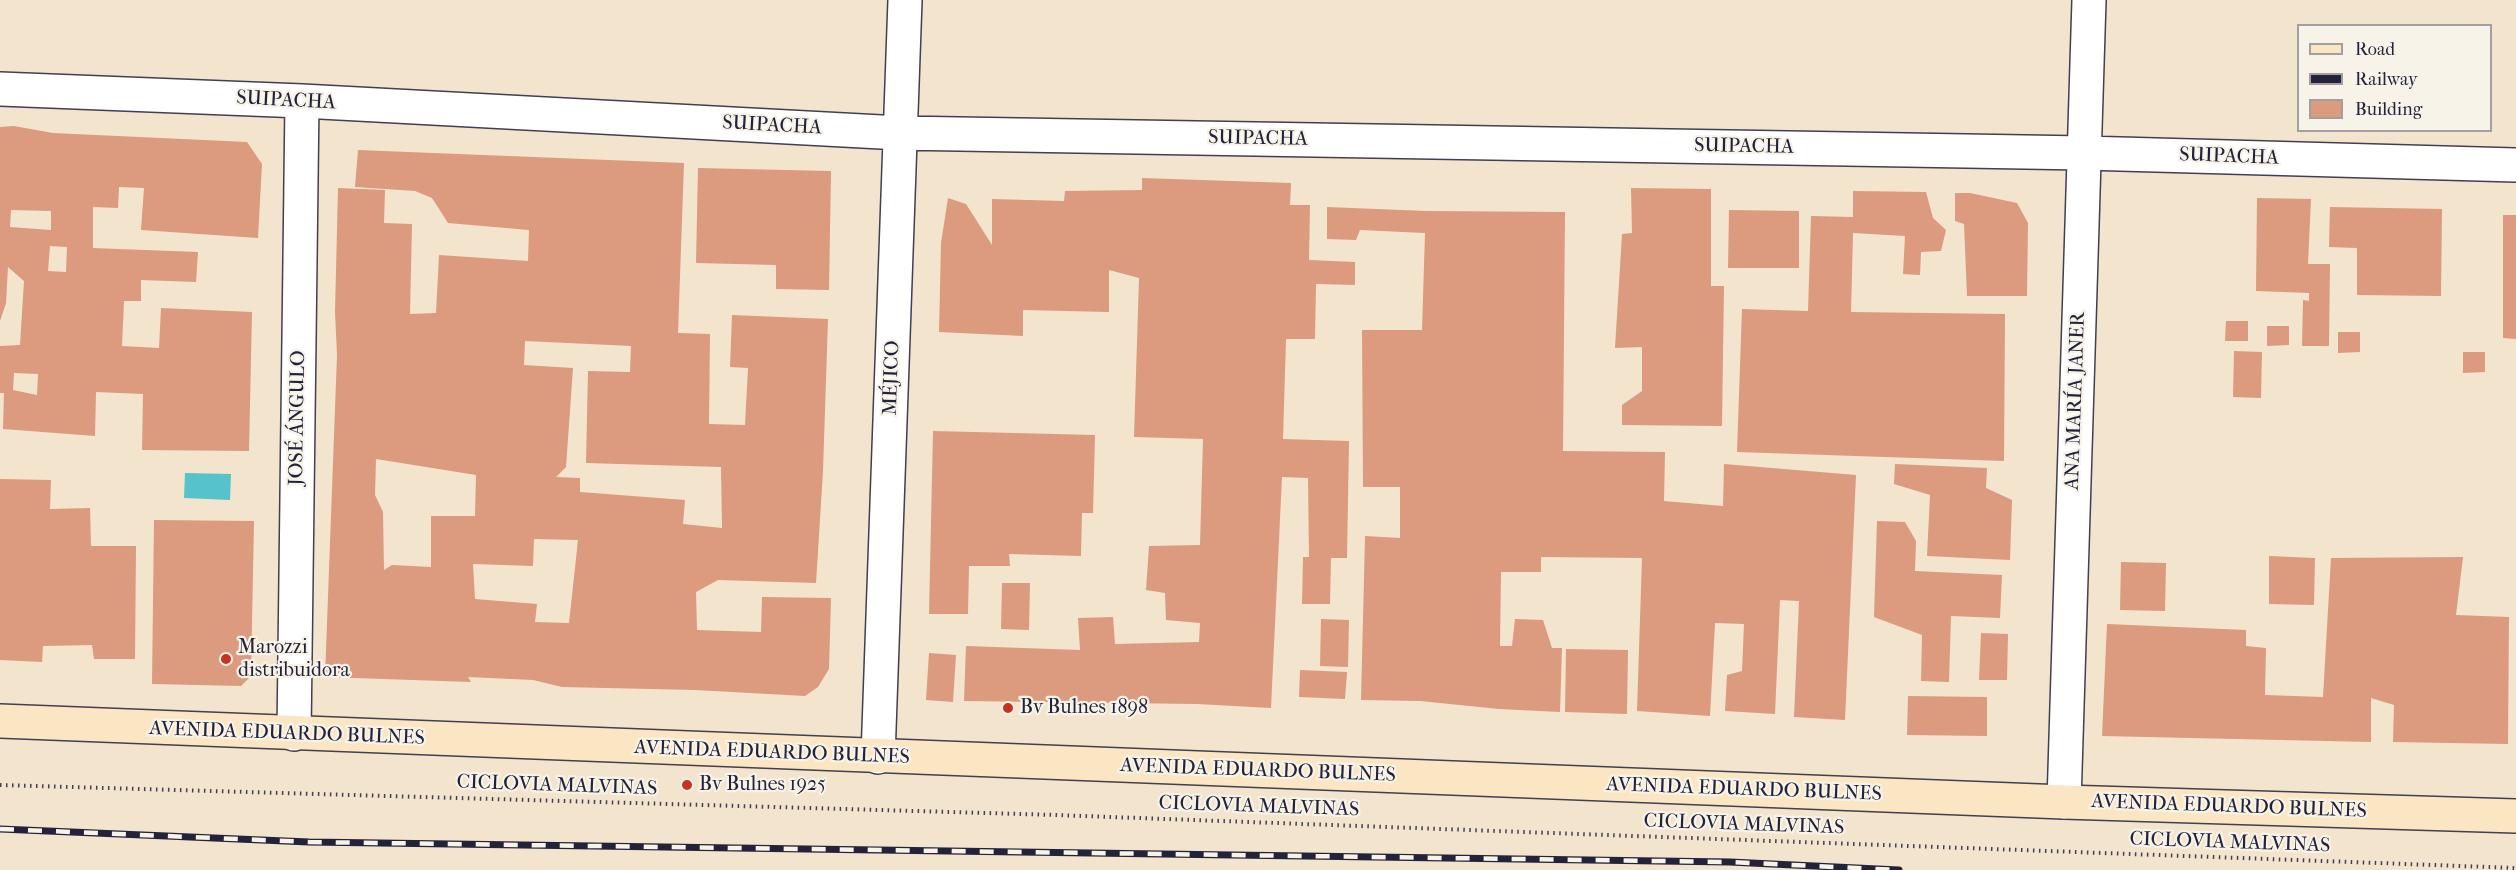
<!DOCTYPE html>
<html>
<head>
<meta charset="utf-8">
<style>
  body { margin:0 }
  #map { position:relative; width:2516px; height:870px; overflow:hidden; background:#f3e4cd; font-family:"IM FELL French Canon",serif }
  canvas { display:block }
  .legend { position:absolute; left:2297px; top:24px; width:195px; height:108px; box-sizing:border-box; background:#f7f3e8; border:2px solid #a29fa3; margin:0; padding:8px 10px; list-style:none; font-size:18px; color:#22223b }
  .legend li { display:flex; align-items:center; gap:12px; height:30px }
  .legend b { width:30px; border:2px solid #a29fa3 }
</style>
</head>
<body>
<div id="map">
<canvas width="2516" height="870"></canvas>
<ul class="legend">
<li><b style="height:8px;background:#fbe6c4"></b>Road</li>
<li><b style="height:8px;background:#22223b"></b>Railway</li>
<li><b style="height:16px;background:#dc9a7e"></b>Building</li>
</ul>
</div>
<script>
const c = document.querySelector('canvas').getContext('2d');
c.lineJoin = 'round';
function fill(path, color) {
  c.fillStyle = color;
  c.fill(path, 'evenodd');
}
function stroke(path, color, width, dash) {
  c.strokeStyle = color;
  c.lineWidth = width;
  c.lineCap = dash ? 'butt' : 'round';
  c.setLineDash(dash || []);
  c.stroke(path);
}
function drawText(font, color, halo, rows, align = 'center') {
  c.font = font + ' "IM FELL French Canon",serif';
  c.lineWidth = 4.5;
  c.setLineDash([]);
  c.textBaseline = 'middle';
  c.strokeStyle = halo;
  c.fillStyle = color;
  for (const [text, x, y, turn = 0] of rows) {
    c.save();
    c.translate(x, y);
    c.rotate((+turn || 0) * Math.PI / 180);
    c.textAlign = isNaN(turn) ? turn : align;
    if (halo) c.strokeText(text, 0, 0);
    c.fillText(text, 0, 0);
    c.restore();
  }
}
fill(new Path2D(`
  M185,473L231,474L230,500L184,498Z`), '#55c2cc');
fill(new Path2D(`
  M14,126L53,133L247,142L262,164L258,238L141,230L144,188L119,187L118,208L93,207V248L198,252L196,282L141,280V301H124L122,346L159,348L161,308L252,312L249,451L142,450L143,394L96,392L95,436L3,429L4,393H0V346L20,345L24,281L8,267L6,303L0,321V127ZM11,210L51,211V230L10,227ZM50,246L67,247L66,272L48,271ZM14,373L38,374L37,395L13,390Z
  M358,150L684,163L678,333L710,334L709,424L745,425L748,368L730,367L732,315L828,319L823,471L816,583L718,580L696,592L697,630L761,632L762,597L831,598L829,669L818,687L805,696L695,690L562,687L533,680L468,677L471,682L325,677L337,355L335,312L338,188L385,190L384,223L412,224L410,314L436,313L439,255L528,261L529,230L448,223L432,198L415,191L355,187ZM525,341L631,346L630,372L588,371L586,463L721,467L722,528L683,524L685,500L580,492V478L556,477L566,467L573,368L524,365ZM376,459L476,475L475,516H431V567L392,565L384,570L383,512L375,495ZM534,539L578,540L569,623L535,622L537,604L475,599L473,564L533,566Z
  M698,168L831,171L829,290L776,289V265L696,263Z
  M1142,178L1291,183L1290,205H1310L1309,260L1355,262V285L1316,284L1315,339H1286L1283,439L1349,441L1347,558H1331L1330,604H1302L1303,557H1309L1308,478L1282,477L1271,708L1197,704L964,701L966,646L1080,650L1078,618L1113,617L1115,644L1199,642L1200,623L1166,620L1165,593L1146,590L1149,546L1200,545L1203,439L1134,437L1139,278L1109,270V312L1023,310V336L939,332L941,243L948,198L966,204L992,245V199L1064,201L1065,191L1142,190Z
  M1631,188L1711,189V286H1724L1722,426L1622,425V405L1642,391V347L1615,348L1622,234L1632,233Z
  M1853,191L1926,192L1933,218L1946,230L1941,251L1921,252L1920,275L1903,274L1905,236L1853,233L1851,312L2005,314L2004,461L1737,452L1742,309L1808,311L1811,216L1853,217Z
  M1955,193H1970L2017,203L2028,223L2027,296H1967L1964,224L1955,221Z
  M2257,198L2311,199L2308,264H2330L2329,346H2302L2303,300L2309,301V293L2256,291Z
  M1327,207L1426,211L1565,212L1563,451L1665,452L1664,501L1723,506L1724,464L1856,475L1845,720L1794,717L1799,601L1780,600L1775,714L1725,711L1727,675L1742,671L1744,624L1715,623L1710,716L1637,711L1642,558L1541,557V572H1501L1500,646H1512L1515,619L1543,620L1552,648H1562L1560,712L1499,709L1420,701L1361,700L1365,536L1400,538V487H1363L1362,330H1422L1425,233L1360,230L1356,240L1327,239Z
  M2330,207L2442,209L2441,296L2357,295V248L2329,247Z
  M1729,210L1799,211V268H1728Z
  M2503,215H2516V339L2503,338Z
  M2226,321H2248V341H2225Z
  M2267,326H2289V345L2267,346Z
  M2338,332H2360V352L2338,353Z
  M2234,351L2262,352L2261,398L2233,397Z
  M2463,352H2485V372L2463,373Z
  M933,431L1095,435L1093,513H1082L1081,556L1009,554L1010,566H969L968,614H929Z
  M1895,464L1987,468L1986,488L2012,500L2010,560L1927,556L1930,495L1894,484Z
  M0,479L51,480L50,509L90,508L91,546H136L135,659H94L92,645L43,646L42,662L0,660Z
  M154,520L254,521L251,676L241,686L152,684Z
  M1877,521L1905,522L1916,541L1915,571L2002,575L2000,618L1951,616L1949,682L1921,681L1922,635L1874,617Z
  M2269,556L2315,558L2314,605L2269,604Z
  M2463,557L2456,615L2509,617L2508,744L2393,742L2394,705L2371,698V742L2102,736L2107,624L2246,630V646L2266,648L2265,695L2323,697L2331,558Z
  M2121,562L2166,563L2165,611L2120,610Z
  M1002,583H1030L1029,630L1001,629Z
  M1321,619L1349,620L1348,667L1320,666Z
  M1981,633L2008,634L2007,680H1979Z
  M1566,649L1628,650L1627,714L1565,712Z
  M929,653L956,655L953,702L926,700Z
  M1300,670L1347,672L1345,699L1299,697Z
  M1908,696L1987,697V736L1907,735Z`), '#dc9a7e');
const street = new Path2D(`
  M0,89L302,101L900,133L2084,153L2516,165
  M294,734L302,101
  M878,757L905,0
  M2064,802L2089,0`);
const secondary = new Path2D(`
  M0,721L2064,802L2516,816`);
stroke(street, '#413f51', 36);
stroke(secondary, '#413f51', 36);
stroke(new Path2D(`
  M0,785L1056,815L2516,868`), '#413f51', 4, [1.5, 4.5]);
stroke(street, '#fff', 33);
stroke(secondary, '#fbe6c4', 33);
const rail = new Path2D(`
  M0,829L309,842L1730,862L1899,870`);
stroke(rail, '#22223b', 7);
stroke(rail, '#f7f3e8', 4.5, [14]);
for (const [x, y, r, color] of [
  [226,659,6,"#c8321e"],
  [1008,708,6,"#c8321e"],
  [687,785,6,"#c8321e"]
]) {
  const dot = new Path2D();
  dot.arc(x, y, r, 0, 2 * Math.PI);
  c.fillStyle = color;
  c.fill(dot);
  stroke(dot, '#f7f3e8', 2);
}
drawText('20px', '#22223b', '#f7f3e8', [
  ["SUIPACHA",286,101,3],
  ["SUIPACHA",772,126,3],
  ["SUIPACHA",1258,139,1],
  ["SUIPACHA",1744,147,1],
  ["SUIPACHA",2229,157,2],
  ["MÉJICO",892,378,-88],
  ["ANA MARÍA JANER",2076,401,-88],
  ["JOSÉ ÁNGULO",298,418,-89],
  ["AVENIDA EDUARDO BULNES",287,734,2],
  ["AVENIDA EDUARDO BULNES",772,753,2],
  ["AVENIDA EDUARDO BULNES",1258,771,2],
  ["CICLOVIA MALVINAS",557,786,2],
  ["AVENIDA EDUARDO BULNES",1744,790,2],
  ["CICLOVIA MALVINAS",1259,807,2],
  ["AVENIDA EDUARDO BULNES",2229,807,2],
  ["CICLOVIA MALVINAS",1744,825,2],
  ["CICLOVIA MALVINAS",2230,843,2]
]);
drawText('20px', '#22223b', '#f7f3e8', [
  ["Marozzi",238,648],
  ["distribuidora",238,671],
  ["Bv Bulnes 1898",1020,708],
  ["Bv Bulnes 1925",699,785]
], 'left');
</script>
</body>
</html>
